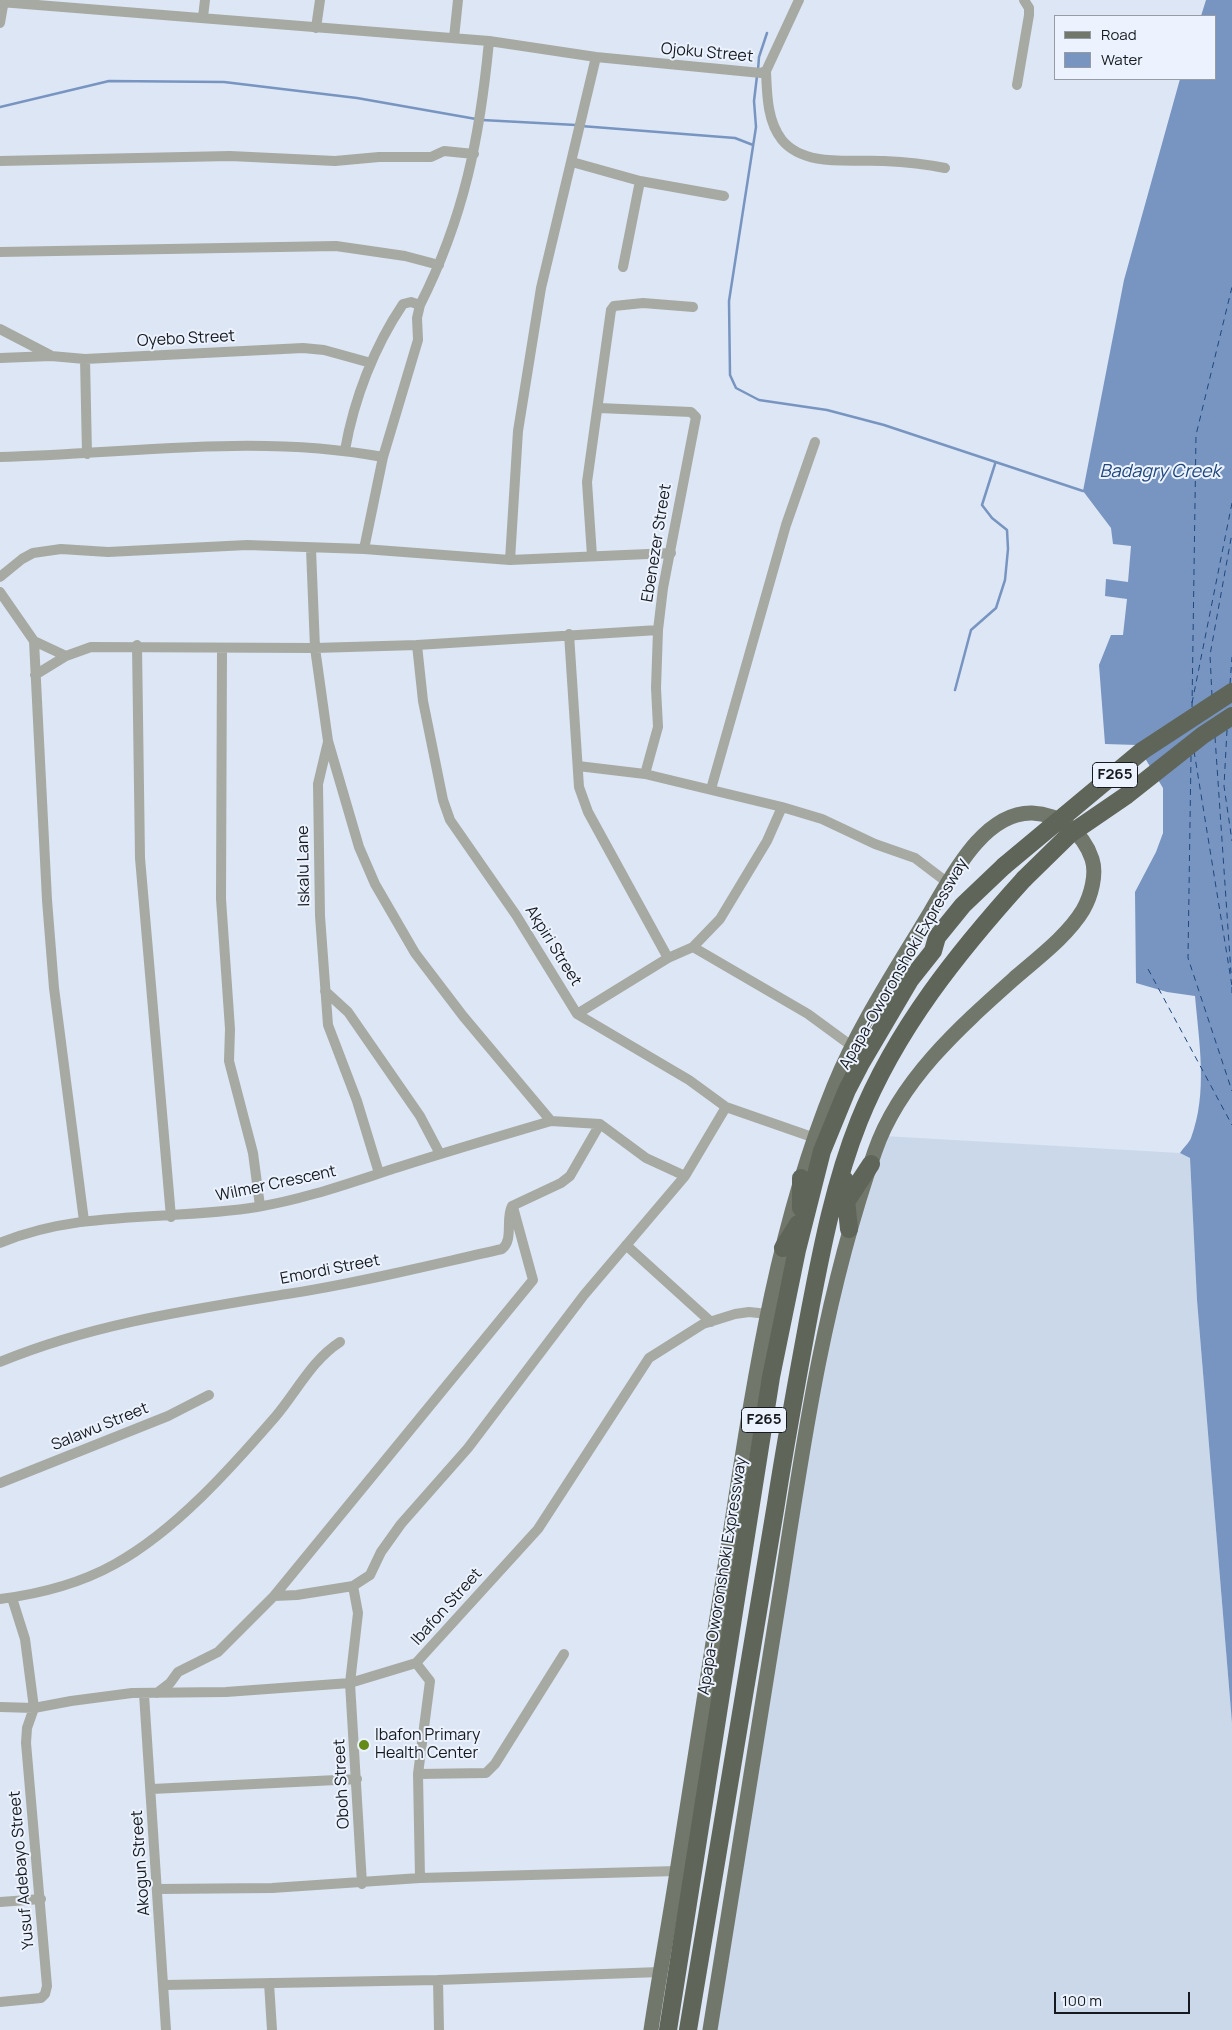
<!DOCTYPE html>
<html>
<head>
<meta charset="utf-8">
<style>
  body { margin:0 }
  #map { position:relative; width:1232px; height:2030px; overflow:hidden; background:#dde6f4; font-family:Manrope,sans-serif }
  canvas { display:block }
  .legend { position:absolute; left:1054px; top:15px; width:162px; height:65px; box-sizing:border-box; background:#ecf3fe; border:1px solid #969ca4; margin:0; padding:6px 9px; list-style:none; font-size:15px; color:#161a1e }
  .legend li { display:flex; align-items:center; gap:10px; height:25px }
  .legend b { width:25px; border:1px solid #969ca4 }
  .scale { position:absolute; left:1054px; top:1992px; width:136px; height:22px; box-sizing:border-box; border:2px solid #161a1e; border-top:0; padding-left:6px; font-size:15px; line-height:18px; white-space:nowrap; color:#161a1e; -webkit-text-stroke:4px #ecf3fe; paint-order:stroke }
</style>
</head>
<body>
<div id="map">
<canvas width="1232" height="2030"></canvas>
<ul class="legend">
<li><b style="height:6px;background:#72776c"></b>Road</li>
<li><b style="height:14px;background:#7795c0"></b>Water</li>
</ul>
<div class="scale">100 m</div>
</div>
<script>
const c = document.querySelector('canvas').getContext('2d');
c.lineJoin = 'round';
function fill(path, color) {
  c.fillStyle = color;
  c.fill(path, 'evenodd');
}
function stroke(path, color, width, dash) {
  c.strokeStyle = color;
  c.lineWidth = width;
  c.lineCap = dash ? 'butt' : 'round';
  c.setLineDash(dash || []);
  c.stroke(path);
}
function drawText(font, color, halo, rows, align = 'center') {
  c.font = font + ' Manrope,sans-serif';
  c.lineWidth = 4;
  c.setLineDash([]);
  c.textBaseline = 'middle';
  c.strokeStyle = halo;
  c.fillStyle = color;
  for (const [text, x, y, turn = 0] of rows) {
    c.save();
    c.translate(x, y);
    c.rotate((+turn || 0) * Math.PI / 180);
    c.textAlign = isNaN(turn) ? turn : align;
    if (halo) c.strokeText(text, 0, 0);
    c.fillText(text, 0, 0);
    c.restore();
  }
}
fill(new Path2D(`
  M884,1136L1180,1153L1190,1158L1197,1300L1232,1723V2030H707L819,1353Z`), '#cad8ea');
fill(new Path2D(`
  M1206,0H1232V1723L1197,1300L1190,1158L1180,1153C1183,1148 1189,1143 1191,1138C1208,1093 1199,1042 1195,996L1167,992L1136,983L1135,892L1156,852L1163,833V788L1137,745L1105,744L1099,665L1111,635H1123L1127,599L1105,596L1106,579L1128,582L1131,546L1113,544L1111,528L1083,491L1124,280L1180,79H1216V16H1201Z`), '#7795c0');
stroke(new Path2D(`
  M758,70L759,57L767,33
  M757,76L754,101L756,127L729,301L730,375L736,388L759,400L827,410L884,425L1083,491
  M0,107L109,81L224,82L357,98L476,119
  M482,120L576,125
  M581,126L735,138L753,145
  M955,690L971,630L996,608L1005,580L1008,549L1007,530L992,518L982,505L995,464`), '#7795c0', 2.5);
stroke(new Path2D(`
  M1230,684L1232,657
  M1212,696L1210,655L1232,533
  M1192,703L1232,503
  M1192,707L1196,435L1232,287
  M1227,730L1224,786L1232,841
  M1215,737L1231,973
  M1194,751L1232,986
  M1191,756L1188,958L1232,1091
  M1148,969L1232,1125
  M1232,987V994`), '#20477d', 1, [6, 5]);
stroke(new Path2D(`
  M0,2L489,41L596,57L761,73L766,71L799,0
  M203,17L205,0
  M0,23L4,0
  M316,28L320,0
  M454,38L458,0
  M766,71C767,94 767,121 782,140C805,168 853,159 884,161C905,162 925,164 945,168
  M1017,85L1029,15V8L1024,0
  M0,161L230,156L335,161L379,157H431L444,151L474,154
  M572,162L640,181L724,196
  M0,252L336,246L405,256L439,265
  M623,267L640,181
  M0,329L50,355
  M0,358L51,356L85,359L303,348L324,350L371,363
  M85,359L87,454
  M599,408L691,412L696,417L663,588L658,630L656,688L658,727L645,774
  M345,450C354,399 374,347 403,304L411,302L420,305
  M0,457C128,454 256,433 383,457
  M311,549L315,648L328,741L359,847L375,884L415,953L463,1016L551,1121L600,1124L646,1158L685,1176
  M364,549L383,457L418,340L417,318L420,305C464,218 480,137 489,41
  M592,556L587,482L611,310L614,306L643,303L693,307
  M510,560L518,431L541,288L596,57
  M0,577L22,559L33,553L61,549L108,552L247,545L364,549L510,560L671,553
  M0,592L34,641L47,900L54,988L84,1221
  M569,634L579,787L588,812L668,958
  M34,641L66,656L91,647L315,648L417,645L658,630
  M137,645L140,858L171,1217
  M417,645L423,701L443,800L450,820L516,915L577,1014L689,1080L726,1107L815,1138
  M222,648L221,899L230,1029L229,1061L253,1153L260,1206
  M35,675L66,656
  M328,742L318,784L320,916L328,1025L357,1101L379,1173
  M578,766L645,774L782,807L822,819L875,844L915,858L948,883
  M711,789L786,525L815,442
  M693,947L808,1014L853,1047
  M325,991L348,1012L420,1116L440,1154
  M577,1014L668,958L693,947L720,919L767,841L782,807
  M0,1243C81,1209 172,1221 257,1207C306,1199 352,1182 399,1167C449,1151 500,1136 551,1121
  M626,1245L711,1322
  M0,1362C92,1324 189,1310 287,1294C359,1283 430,1265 502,1249C514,1240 505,1218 512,1206L561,1183L570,1176L600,1124
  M0,1483L168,1416L209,1395
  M274,1596L297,1595L353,1586
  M0,1599C39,1594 81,1583 115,1564C175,1531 231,1468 276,1416C297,1391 312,1360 340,1342
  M416,1663L430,1681L418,1774L420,1878
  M157,1693L170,1683L178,1672L218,1652L274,1596L533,1280L513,1207
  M144,1694L166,2030
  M0,1707L34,1708L71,1701L132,1693L226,1692L350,1683L416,1663L538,1529L649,1358L703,1324L735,1314L749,1312L768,1314
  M418,1774L486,1773L495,1764L564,1654
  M152,1789L357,1779
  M362,1884L350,1683L358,1613L353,1586L370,1575L381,1552L401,1524L468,1448L584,1295L685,1176L726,1107
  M158,1889L272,1888L420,1878L677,1871
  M0,1902L41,1899
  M438,1980L439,2030
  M269,1983L272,2030
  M165,1985L438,1980L660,1972
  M0,2002L41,1998L45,1994L47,1986L26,1743L27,1728L34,1708L25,1639L12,1598`), '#a7aaa3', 10);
stroke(new Path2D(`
  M651,2030C659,1977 669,1924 677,1872C695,1762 711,1651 729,1541C753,1388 775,1231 834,1086C859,1025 897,968 931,911C952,876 984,812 1032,813C1059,814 1083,832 1092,859C1097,874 1091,896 1083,910C1068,935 1039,957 1017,976C962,1025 900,1079 875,1151C826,1290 804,1436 782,1581C758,1731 735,1881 710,2030`), '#72776c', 15);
stroke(new Path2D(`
  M844,1179L849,1229
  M844,1205L871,1164
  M801,1208V1178
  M783,1248L798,1224
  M668,2030L771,1377L797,1250L822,1151L847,1090L860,1065L910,980L933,951L937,937L963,905L1004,866
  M688,2030C716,1854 746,1679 776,1504C786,1439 798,1375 810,1310C822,1247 835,1181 859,1121C896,1029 958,952 1024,879`), '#606559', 18);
stroke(new Path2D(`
  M1004,866L1142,751L1232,692
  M1024,879L1070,834L1127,795L1203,735L1232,716`), '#606559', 18);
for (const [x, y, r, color] of [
  [364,1745,6,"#638b16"]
]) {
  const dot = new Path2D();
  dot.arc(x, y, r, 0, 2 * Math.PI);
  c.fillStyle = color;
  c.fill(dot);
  stroke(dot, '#ecf3fe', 2);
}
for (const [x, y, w] of [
  [1115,775,45],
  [764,1420,45]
]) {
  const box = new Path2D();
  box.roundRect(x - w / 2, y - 12.5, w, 25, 4);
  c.fillStyle = '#ecf3fe';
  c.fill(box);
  stroke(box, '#161a1e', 1);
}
drawText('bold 15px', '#161a1e', null, [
  ["F265",1115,775],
  ["F265",764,1420]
]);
drawText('16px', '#161a1e', '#ecf3fe', [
  ["Ojoku Street",707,53,5],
  ["Oyebo Street",186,339,-3],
  ["Ebenezer Street",657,543,-81],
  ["Iskalu Lane",304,866,-91],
  ["Akpiri Street",553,946,58],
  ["Apapa-Oworonshoki Expressway",904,964,-60],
  ["Wilmer Crescent",276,1184,-12],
  ["Emordi Street",330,1270,-11],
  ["Salawu Street",100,1427,-22],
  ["Apapa-Oworonshoki Expressway",723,1576,-81],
  ["Ibafon Street",447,1607,-48],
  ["Oboh Street",342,1784,-93],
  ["Akogun Street",141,1863,-94],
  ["Yusuf Adebayo Street",22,1870,-95]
]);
drawText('16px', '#161a1e', '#ecf3fe', [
  ["Ibafon Primary",375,1736],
  ["Health Center",375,1754]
], 'left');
drawText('italic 18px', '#20477d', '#ecf3fe', [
  ["Badagry Creek",1160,472]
]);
</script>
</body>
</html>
